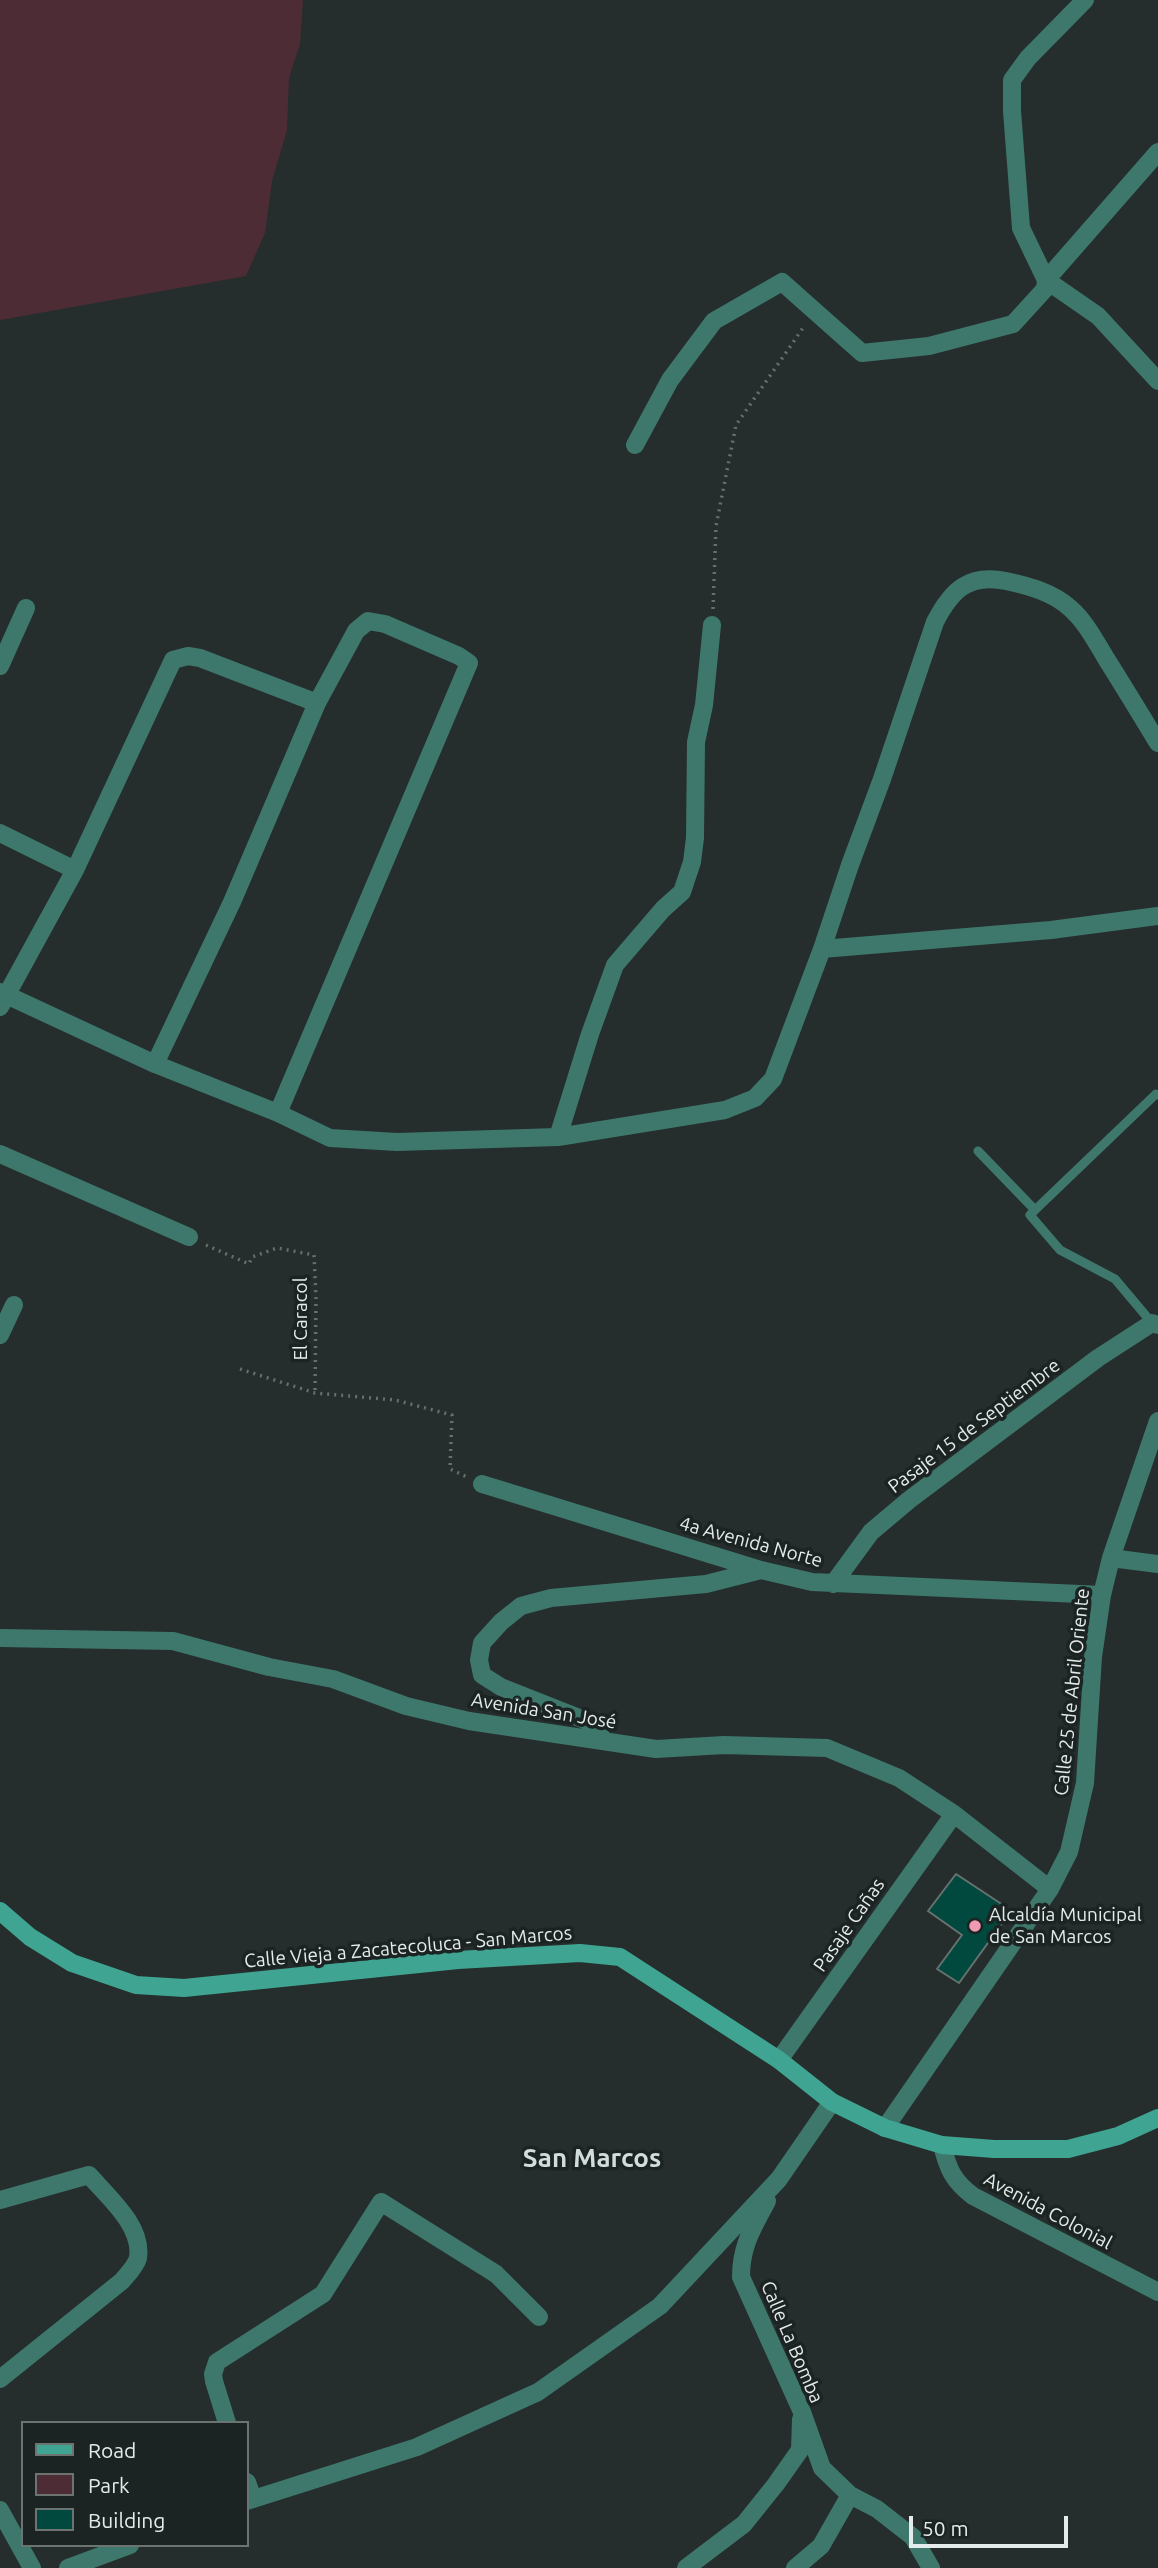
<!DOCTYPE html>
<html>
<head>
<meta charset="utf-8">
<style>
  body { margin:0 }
  #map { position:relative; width:1158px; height:2568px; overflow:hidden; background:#252e2c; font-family:Ubuntu,sans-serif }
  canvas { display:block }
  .legend { position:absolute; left:21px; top:2421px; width:228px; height:126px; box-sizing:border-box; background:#1b2422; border:2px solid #6c7472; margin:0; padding:9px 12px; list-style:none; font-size:21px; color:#e5ebea }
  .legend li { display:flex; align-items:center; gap:14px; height:35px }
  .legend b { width:35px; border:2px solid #6c7472 }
  .scale { position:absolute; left:909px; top:2516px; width:159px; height:32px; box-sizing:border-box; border:4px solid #e5ebea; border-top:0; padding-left:9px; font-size:21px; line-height:24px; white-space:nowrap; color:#e5ebea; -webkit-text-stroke:5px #1b2422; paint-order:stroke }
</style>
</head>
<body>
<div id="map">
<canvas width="1158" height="2568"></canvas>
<ul class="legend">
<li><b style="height:9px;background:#3fa492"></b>Road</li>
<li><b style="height:19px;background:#4e2c36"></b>Park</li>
<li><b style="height:19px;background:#01493f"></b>Building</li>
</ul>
<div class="scale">50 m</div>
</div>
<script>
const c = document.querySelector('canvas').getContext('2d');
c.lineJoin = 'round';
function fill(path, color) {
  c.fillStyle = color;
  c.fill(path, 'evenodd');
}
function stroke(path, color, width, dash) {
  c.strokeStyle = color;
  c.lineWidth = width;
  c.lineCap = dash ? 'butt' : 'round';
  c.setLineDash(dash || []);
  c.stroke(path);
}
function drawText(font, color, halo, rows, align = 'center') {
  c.font = font + ' Ubuntu,sans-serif';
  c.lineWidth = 7;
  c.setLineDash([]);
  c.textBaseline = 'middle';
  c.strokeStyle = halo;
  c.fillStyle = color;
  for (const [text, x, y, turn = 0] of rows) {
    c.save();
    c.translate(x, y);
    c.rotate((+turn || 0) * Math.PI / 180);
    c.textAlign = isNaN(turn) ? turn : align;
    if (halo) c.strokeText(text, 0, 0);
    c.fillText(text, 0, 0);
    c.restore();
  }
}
fill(new Path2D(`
  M0,0H303L300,44L289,78L287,130L272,181L265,233L246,276L0,320Z`), '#4e2c36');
const building = new Path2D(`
  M956,1874L1006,1907L1007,1912L1006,1918L959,1983L937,1969L962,1935L928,1911Z`);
fill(building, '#01493f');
stroke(building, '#67726f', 2);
stroke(new Path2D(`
  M713,609L716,526L736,425L805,325
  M206,1245L249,1264L252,1257L277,1248L314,1255L316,1298L315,1393
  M240,1369L315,1393L395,1400L452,1415L450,1469L467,1477`), '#676f6d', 3.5, [2, 5]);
stroke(new Path2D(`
  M978,1151L1035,1210L1030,1215L1060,1250L1115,1279L1152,1323
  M1035,1210L1156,1094L1158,1095`), '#3e786d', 9);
stroke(new Path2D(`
  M1085,0L1028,58L1012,80V111L1021,228L1046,280L1098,316L1158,381
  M635,445L670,380L714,321L782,282L862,353L929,346L1013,324L1045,289L1046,280L1158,152
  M0,666L26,608
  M0,833L75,870
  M822,949L1051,930L1158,916
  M0,992L155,1064L278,1113L330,1138L397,1142L558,1137L725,1110L755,1098L773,1079L822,949L850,865L882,779L935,622C951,591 968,573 1006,581C1029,586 1052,592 1070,608C1086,622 1096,642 1107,660C1124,687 1141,715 1158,743
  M0,1007L75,870L173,660L188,656L200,658L317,703
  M155,1064L232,902L317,703L356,631L368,621L385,624L459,656L469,663L278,1113
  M558,1137L590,1034L615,965L663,909L682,892L692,862L695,838L696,742L704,705L712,625
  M0,1154L189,1237
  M0,1335L14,1305
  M482,1484L761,1570L812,1582L1102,1595
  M1111,1558L1158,1564
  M833,1584L871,1532L909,1500L1098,1358L1152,1323L1158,1325
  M0,1638L173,1641L269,1667L333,1679L406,1706L469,1721L656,1749L724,1745L827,1748L899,1778L954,1814L1050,1889
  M604,1740L587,1721L501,1687L482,1675L479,1660L482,1643L501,1622L521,1606L551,1598L706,1584L761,1570
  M779,2060L954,1814
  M885,2128L1050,1889L1069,1852L1085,1783L1093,1657L1102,1595L1111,1558L1158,1421
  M0,2200L89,2175C108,2197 143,2226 138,2258C136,2266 127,2275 122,2281L0,2379
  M767,2201C753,2228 741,2245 741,2277L802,2412L822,2468L850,2495L877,2509L913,2537L931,2568
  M227,2423L214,2381L213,2374L217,2362L323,2294L381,2202L496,2274L539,2317
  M247,2482L253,2499
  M247,2501L417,2447L538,2392L660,2306L779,2179L832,2102
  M0,2510L32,2568
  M68,2568L130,2545
  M686,2568L744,2524L776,2484L800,2450L801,2419
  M795,2568L821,2546L850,2495`), '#3e786d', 18);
stroke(new Path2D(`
  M942,2145C948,2169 953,2181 973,2196L1158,2292`), '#3e786d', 18);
stroke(new Path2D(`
  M0,1911L30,1937L72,1963L136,1985L184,1988L458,1960L580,1953L620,1957L779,2060L832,2102L885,2128L942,2145L994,2149H1068L1118,2136L1158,2118`), '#3fa492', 18);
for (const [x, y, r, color] of [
  [975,1926,7,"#f19ab4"]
]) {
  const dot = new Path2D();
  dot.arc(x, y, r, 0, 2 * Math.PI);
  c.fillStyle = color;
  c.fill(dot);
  stroke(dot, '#1b2422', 2.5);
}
drawText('19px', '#e5ebea', '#1b2422', [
  ["El Caracol",301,1319,-90],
  ["Pasaje 15 de Septiembre",974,1426,-37],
  ["4a Avenida Norte",751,1542,15],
  ["Calle 25 de Abril Oriente",1072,1692,-84],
  ["Avenida San José",544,1711,9],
  ["Pasaje Cañas",849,1925,-55],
  ["Calle Vieja a Zacatecoluca - San Marcos",408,1947,-5],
  ["Avenida Colonial",1048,2211,28],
  ["Calle La Bomba",792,2342,67]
]);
drawText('19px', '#e5ebea', '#1b2422', [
  ["Alcaldía Municipal",989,1915],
  ["de San Marcos",989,1937]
], 'left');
drawText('bold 26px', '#d1ddda', '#1b2422', [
  ["San Marcos",592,2158]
]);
</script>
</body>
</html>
